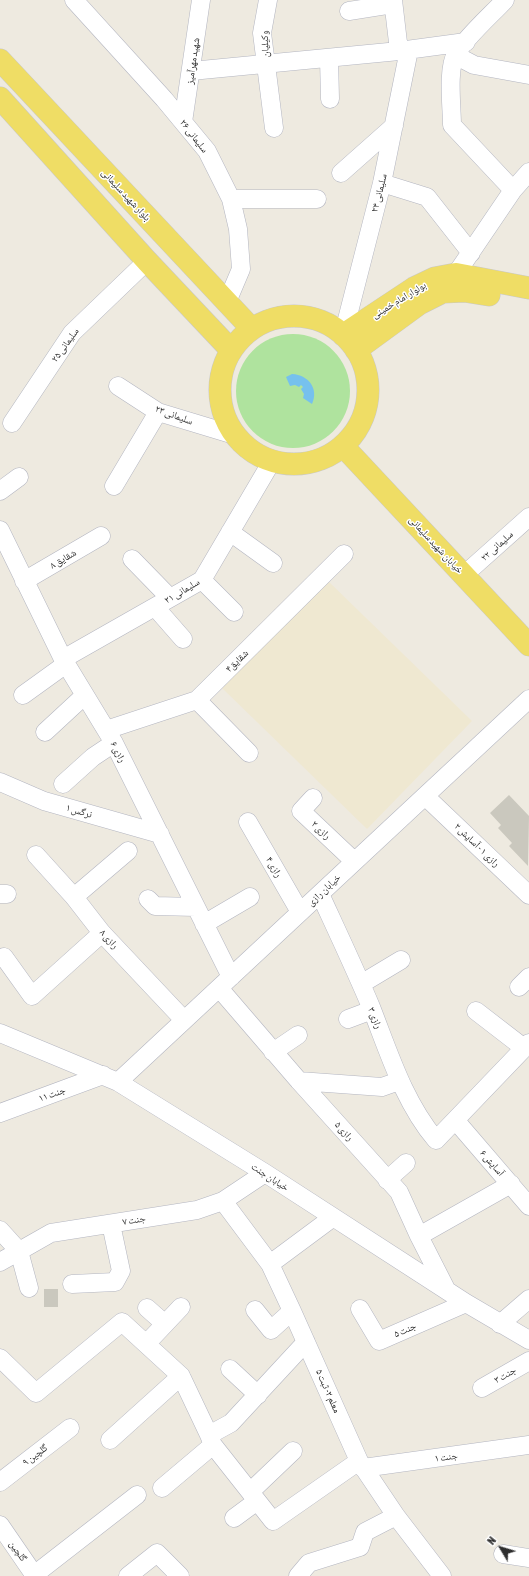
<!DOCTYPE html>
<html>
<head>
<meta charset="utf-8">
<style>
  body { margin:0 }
  #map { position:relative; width:529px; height:1576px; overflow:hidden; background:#eeeae0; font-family:"Asap Condensed",sans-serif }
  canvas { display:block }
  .north { position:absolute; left:481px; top:1528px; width:40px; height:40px; -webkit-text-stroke:3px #fff; paint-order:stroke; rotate:308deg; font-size:11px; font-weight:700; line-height:16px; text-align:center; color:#2d2d2d }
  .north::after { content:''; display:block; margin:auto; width:14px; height:18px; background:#2d2d2d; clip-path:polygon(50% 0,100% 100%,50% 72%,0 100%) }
</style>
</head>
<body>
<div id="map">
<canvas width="529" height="1576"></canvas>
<div class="north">N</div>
</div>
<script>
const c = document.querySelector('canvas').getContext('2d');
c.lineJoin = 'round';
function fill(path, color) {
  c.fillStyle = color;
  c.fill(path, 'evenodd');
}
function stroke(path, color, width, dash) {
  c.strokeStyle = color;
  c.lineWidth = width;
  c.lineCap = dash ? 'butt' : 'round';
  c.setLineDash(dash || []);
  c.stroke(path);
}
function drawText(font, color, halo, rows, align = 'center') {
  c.font = font + ' "Asap Condensed","Noto Naskh Arabic",sans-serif';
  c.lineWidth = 3;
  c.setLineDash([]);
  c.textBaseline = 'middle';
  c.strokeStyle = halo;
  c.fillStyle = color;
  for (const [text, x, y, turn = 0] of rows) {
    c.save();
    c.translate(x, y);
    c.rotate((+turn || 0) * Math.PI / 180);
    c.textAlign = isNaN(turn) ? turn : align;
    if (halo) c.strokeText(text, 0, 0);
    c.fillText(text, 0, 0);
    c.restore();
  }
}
fill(new Path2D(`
  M327,580L472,721L367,829L222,688Z`), '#efe8d1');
fill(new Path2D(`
  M236 391a57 57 0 1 1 114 0a57 57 0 1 1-114 0Z`), '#afe39e');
fill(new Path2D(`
  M292,374C309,375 319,389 312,404L303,398L304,394L301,389L303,387L301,385L299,387L295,385L290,386L286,377Z`), '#76c1ed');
fill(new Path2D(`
  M509,795L529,816L528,866L509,846L512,843L498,828L501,825L490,813Z
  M44,1289H58V1307H44Z`), '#cac8be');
const minor = new Path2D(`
  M74,0L164,99L207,151L231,199L238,229L241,269L227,302
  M268,0L262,33L274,128
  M393,0L399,51
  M505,0C491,15 465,38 456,54C447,69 452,107 452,125L513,190
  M349,11L393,4
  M455,55L474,65L529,75
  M329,58L330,99
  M191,71L399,51L466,42
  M183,122L201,0
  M341,173L394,126
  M382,183L427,197L471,253
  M231,199H317
  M456,274L513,190L529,172
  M343,335L382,183L409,50
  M118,386L158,412L234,435
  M12,423L72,333L147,261
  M114,486L158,412
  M0,491L19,477
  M0,530L63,659L114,743L231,977
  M230,532L273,563
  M132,559L170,598
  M464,575L529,517
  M202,580L234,612
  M24,581L101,536
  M155,607L183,639
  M63,659L202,580L272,461
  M23,695L66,664
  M197,700L249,753
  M106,730L197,700L344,554
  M45,732L85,695
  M0,782L44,801L160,834
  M63,784L93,757L114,743
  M425,796L529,895
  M313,798L301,811L354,861
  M248,822L300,912
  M36,855L74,897L102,933L184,1020
  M0,894H7
  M320,894C337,931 355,969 371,1007C389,1053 404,1102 436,1140L529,1043
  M74,897L128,851
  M148,899L155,906L196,907
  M204,924L250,897
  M4,957L32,996L102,933
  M361,984L401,960
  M519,987L529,977
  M219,988L299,1081L399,1192L419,1236L446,1289
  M476,1011L524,1048
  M348,1019L372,1010
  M0,1033L118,1082L265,1173L466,1303L529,1340
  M273,1052L298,1035
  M299,1081L382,1087L399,1081
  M118,1082L529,699
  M0,1113L103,1075
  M456,1121L529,1206
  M387,1180L406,1163
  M223,1201L270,1264L292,1311L359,1461L396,1516L442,1576
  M0,1230L19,1251L29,1288
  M419,1236L511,1184
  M0,1262L51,1233L197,1210L223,1201L265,1173
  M270,1264L332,1218
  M72,1284L115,1282L121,1271L111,1224
  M147,1308L165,1324
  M360,1309L379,1341L466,1303
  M255,1310L271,1330L292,1311
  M500,1324L529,1299
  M147,1343L181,1307
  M0,1358L36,1393L122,1322L181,1376L209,1435L213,1445L273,1521L359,1461
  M230,1369L258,1395
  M482,1388L529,1361
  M209,1435L231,1423L306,1342
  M110,1440L181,1376
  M363,1468L529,1445
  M0,1482L70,1428
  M162,1488L213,1445
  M250,1492L293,1451
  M234,1518L257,1501
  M0,1525L35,1576
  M503,1554L529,1558
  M34,1575L137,1495
  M128,1576L157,1553L180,1576
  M298,1576L309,1563L360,1547L365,1532L396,1516`);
const major = new Path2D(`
  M0,60L252,329
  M0,98L147,261L231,350
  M220 390a74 74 0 1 1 148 0a74 74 0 1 1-148 0Z
  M343,335L414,288L435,278L456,274L529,288
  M356,350L419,304L443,292L464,291L489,295
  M343,446L529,645`);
stroke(minor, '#b3b5c0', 19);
stroke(major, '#c8c8c8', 23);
stroke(minor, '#fff', 18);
stroke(major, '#efdd65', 22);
drawText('10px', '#2d2d2d', '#fff', [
  ["وکیلیان",265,44,-93],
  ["شهید مهرآمیز",193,61,-82],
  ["سلیمانی ۲۶",194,136,52],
  ["سلیمانی ۲۴",379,193,-76],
  ["بلوار شهید سلیمانی",126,195,47],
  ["بولوار امام خمینی",399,300,-31],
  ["سلیمانی ۲۵",65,345,-54],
  ["سلیمانی ۲۳",174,415,20],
  ["خیابان شهید سلیمانی",436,545,47],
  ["سلیمانی ۲۲",497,546,-42],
  ["شقایق ۸",63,559,-30],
  ["سلیمانی ۲۱",182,591,-31],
  ["شقایق۴",237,661,-44],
  ["رازی ۶",118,752,63],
  ["نرگس ۱",79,811,16],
  ["رازی ۲",321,830,43],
  ["رازی ۱ - آسایش ۲",477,845,44],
  ["رازی ۴",274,867,60],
  ["خیابان رازی",324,890,-43],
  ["رازی ۸",109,939,48],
  ["رازی ۳",375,1018,69],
  ["جنت ۱۱",52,1094,-20],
  ["رازی ۵",344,1131,48],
  ["آسایش ۶",492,1163,49],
  ["خیابان جنت",270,1177,33],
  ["جنت ۷",134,1220,-9],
  ["جنت ۵",405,1330,-24],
  ["جنت ۳",505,1375,-30],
  ["معلم ۲- ثبت ۵",328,1391,66],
  ["گلچین ۹",35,1455,-37],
  ["جنت ۱",446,1457,-8],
  ["گلچین",18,1551,55]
]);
</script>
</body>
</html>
